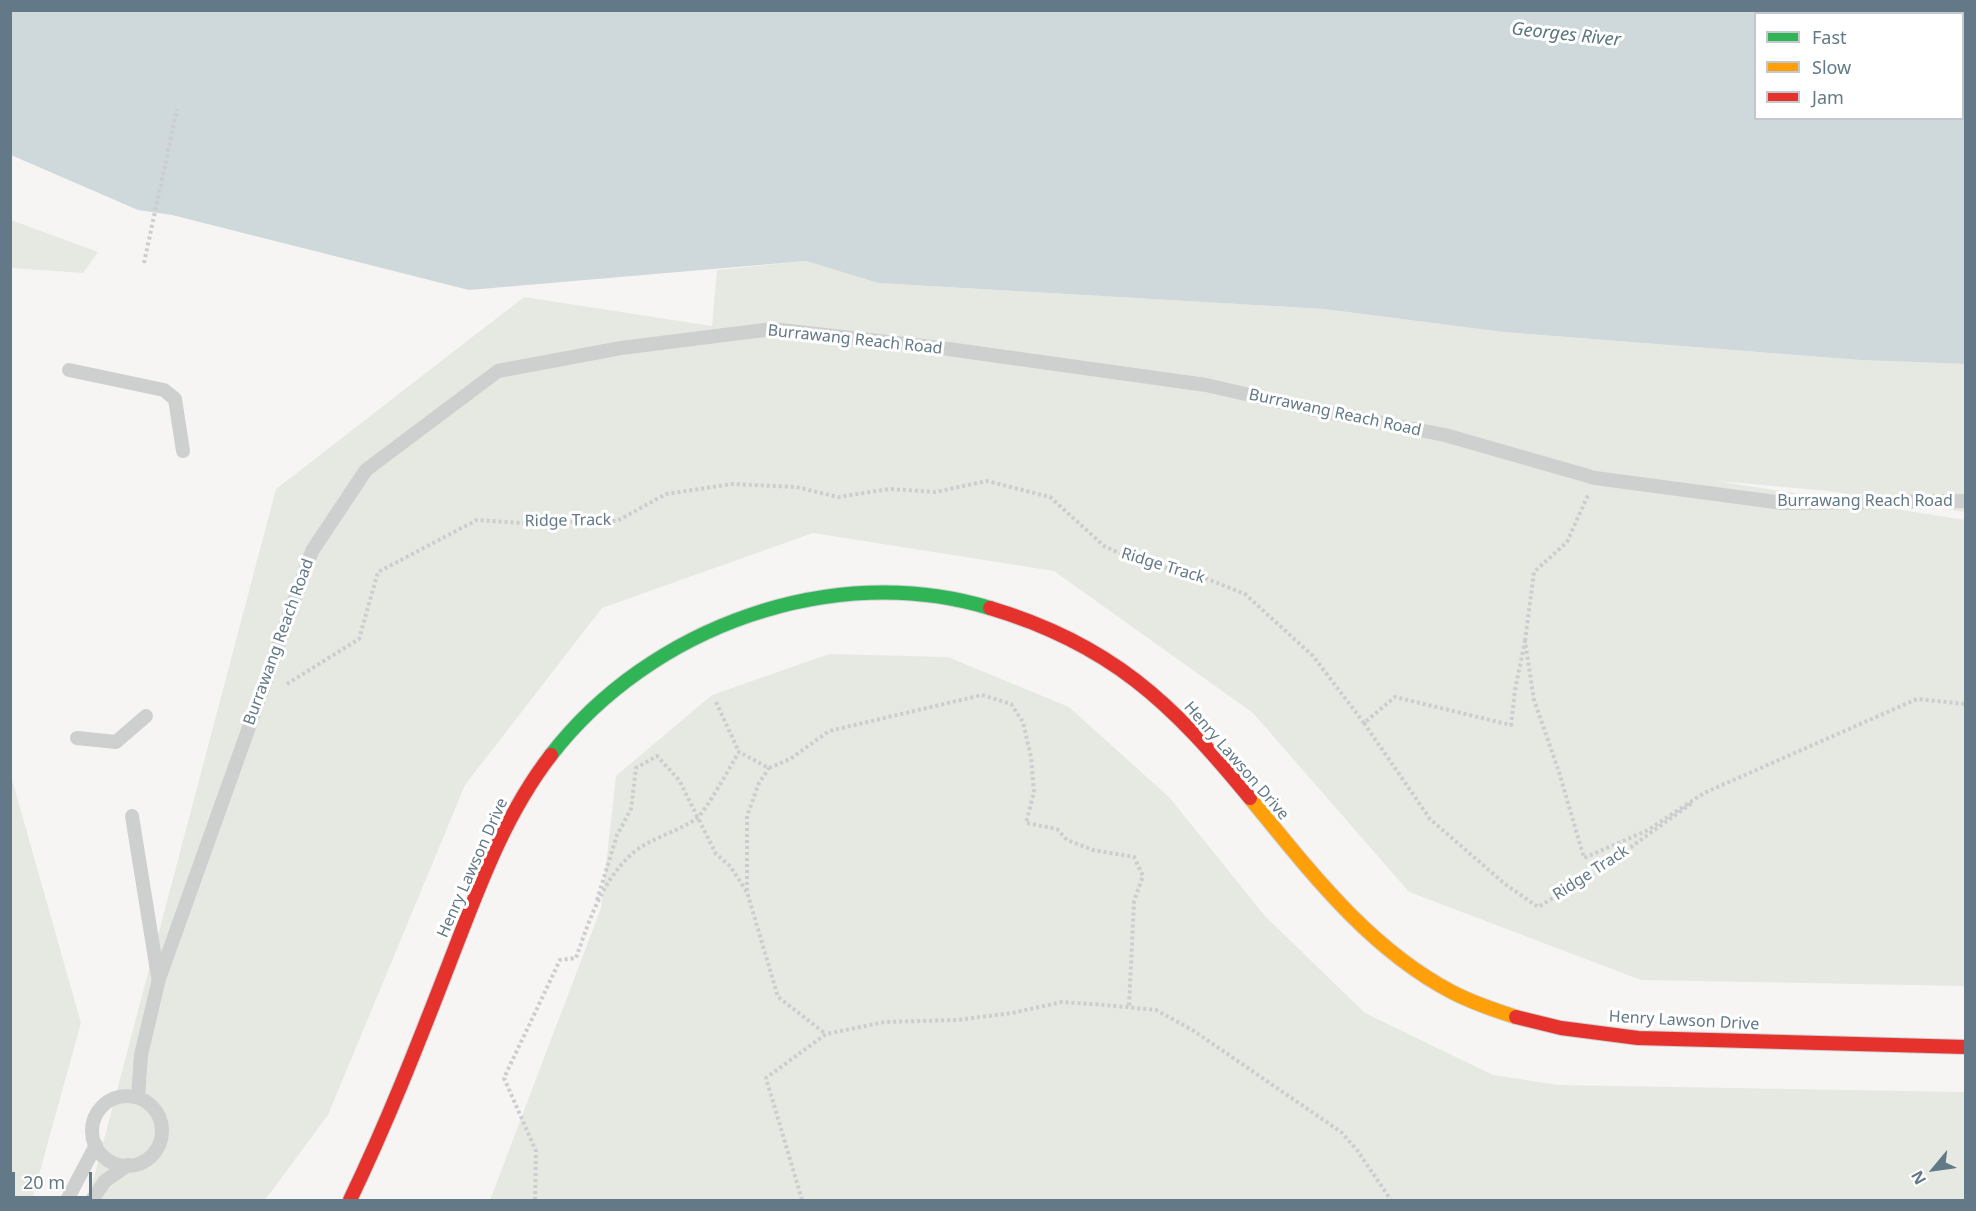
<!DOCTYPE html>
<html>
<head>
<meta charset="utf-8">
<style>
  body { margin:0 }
  #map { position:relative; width:1976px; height:1211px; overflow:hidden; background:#f6f5f4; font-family:"Noto Sans",sans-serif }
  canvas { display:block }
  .frame { position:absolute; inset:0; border:12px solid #637987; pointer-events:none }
  .legend { position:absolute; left:1754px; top:12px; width:210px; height:108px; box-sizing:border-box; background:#fff; border:2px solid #c1c9cf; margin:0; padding:8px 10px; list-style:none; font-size:18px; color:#637987 }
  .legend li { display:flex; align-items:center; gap:12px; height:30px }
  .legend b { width:30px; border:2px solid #c1c9cf }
  .north { position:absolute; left:1904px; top:1139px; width:60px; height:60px; -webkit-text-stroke:4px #fff; paint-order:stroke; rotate:241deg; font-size:16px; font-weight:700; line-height:24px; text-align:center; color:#637987 }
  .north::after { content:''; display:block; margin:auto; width:21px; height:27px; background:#637987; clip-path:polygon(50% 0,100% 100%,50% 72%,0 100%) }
  .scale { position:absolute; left:12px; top:1172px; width:80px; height:27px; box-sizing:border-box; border:3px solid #637987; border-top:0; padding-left:8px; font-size:18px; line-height:21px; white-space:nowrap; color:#637987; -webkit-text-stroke:4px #fff; paint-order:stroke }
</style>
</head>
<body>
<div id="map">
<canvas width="1976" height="1211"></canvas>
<div class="frame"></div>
<ul class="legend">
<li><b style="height:8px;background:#30b455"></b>Fast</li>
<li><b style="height:8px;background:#ff9f0a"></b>Slow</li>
<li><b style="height:8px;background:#e5322d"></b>Jam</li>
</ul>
<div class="north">N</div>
<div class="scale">20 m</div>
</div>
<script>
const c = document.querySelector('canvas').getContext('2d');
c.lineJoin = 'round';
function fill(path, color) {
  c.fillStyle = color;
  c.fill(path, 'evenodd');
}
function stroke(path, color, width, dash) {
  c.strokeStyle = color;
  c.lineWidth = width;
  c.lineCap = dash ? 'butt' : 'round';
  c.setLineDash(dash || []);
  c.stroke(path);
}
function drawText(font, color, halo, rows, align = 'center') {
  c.font = font + ' "Noto Sans",sans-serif';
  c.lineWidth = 6;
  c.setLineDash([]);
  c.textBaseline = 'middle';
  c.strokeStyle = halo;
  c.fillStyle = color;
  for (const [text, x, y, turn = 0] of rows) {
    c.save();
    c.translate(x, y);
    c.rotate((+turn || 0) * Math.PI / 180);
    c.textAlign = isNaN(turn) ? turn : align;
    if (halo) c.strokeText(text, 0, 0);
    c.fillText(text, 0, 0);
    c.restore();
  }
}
fill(new Path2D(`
  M10,220H11L98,252L83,273L11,268Z
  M806,261L878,283L1324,309L1503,332L1860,360L1965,364V512L1828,491L1717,481L1965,520V986L1641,980L1409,892L1253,713L1054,571L813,533L602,608L465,785L328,1115L265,1200H88L276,489L524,297L712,326L717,270Z
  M829,654L948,657L1069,707L1169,797L1265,916L1365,1013L1493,1075L1559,1085L1965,1092V1200H490L601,908L616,776L712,695Z
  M11,776L81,1023L32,1200H11Z`), '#e6e9e2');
fill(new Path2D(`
  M11,10L1965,11V364L1860,360L1503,332L1324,309L878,283L806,261L469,290L172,215L138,210L11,155ZM1756,14H1962V118H1756Z`), '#cfd8db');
const fast = new Path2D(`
  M551,755C650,627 833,560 990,608`);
const slow = new Path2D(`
  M1250,798C1309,870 1368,948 1452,992C1473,1003 1494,1010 1516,1017`);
const jam = new Path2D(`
  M990,608C1111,644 1172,703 1250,798
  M1516,1017L1561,1028L1638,1038L1966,1047
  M350,1200C387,1123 418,1044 449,964C477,892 503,817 551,755`);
stroke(fast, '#d1d2d4', 16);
stroke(slow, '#d1d2d4', 16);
stroke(jam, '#d1d2d4', 16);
stroke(new Path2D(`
  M144,263L177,109
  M1525,641L1534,572L1567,542L1588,495
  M287,684L359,639L378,572L477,520L522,523L617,521L666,494L732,484L796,487L838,497L890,489L935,492L987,481L1050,497L1104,546L1139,562L1195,574L1245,594L1313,656L1364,723L1395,697L1511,725L1515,690L1525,641L1534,700L1559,772L1584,858L1648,830L1704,793L1917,699L1966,704
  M716,702L739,752
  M1364,723L1430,819L1505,884L1538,907L1595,873L1692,803
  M747,891V816L759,783L769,768
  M597,900L617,835L631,809L636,768L657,756L679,780L716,854L730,866L747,892L778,997L826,1034
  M535,1200L536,1151L504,1078L560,960L576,958C589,921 602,880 633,853C650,838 680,831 697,818C706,811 731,765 739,752L769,768L790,759L829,731L982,695L1011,704L1023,722L1031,757L1034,792L1026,823L1057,829L1067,840L1093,850L1134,857L1143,876L1134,901L1129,1007
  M802,1200L766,1078L826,1034L885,1022L957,1020L1012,1013L1062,1002L1105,1005L1156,1010L1194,1031L1341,1132L1357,1150L1391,1200`), '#cccdce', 4, [3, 3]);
stroke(new Path2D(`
  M69,370L164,390L175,399L183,451
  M77,738L116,742L146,716
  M132,816L158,977
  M92 1131a35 35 0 1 1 70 0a35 35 0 1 1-70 0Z
  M138,1097L141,1055L159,979L312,551L366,470L498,371L621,348L772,329L941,348L1206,385L1320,411L1445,435L1595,478L1783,503L1966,501
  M67,1200L96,1145
  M92,1200L105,1181L128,1165`), '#cecfcf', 14);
stroke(fast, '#30b455', 14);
stroke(slow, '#ff9f0a', 14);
stroke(jam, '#e5322d', 14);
drawText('16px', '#637987', '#fff', [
  ["Burrawang Reach Road",855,340,6],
  ["Burrawang Reach Road",1335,413,12],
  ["Burrawang Reach Road",1865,501],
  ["Ridge Track",568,521,-1],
  ["Ridge Track",1163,566,17],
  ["Burrawang Reach Road",279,642,-70],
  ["Henry Lawson Drive",1236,761,49],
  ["Henry Lawson Drive",473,868,-66],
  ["Ridge Track",1591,873,-33],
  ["Henry Lawson Drive",1684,1021,3]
]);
drawText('italic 18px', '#59767c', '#fff', [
  ["Georges River",1566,35,6]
]);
</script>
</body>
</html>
